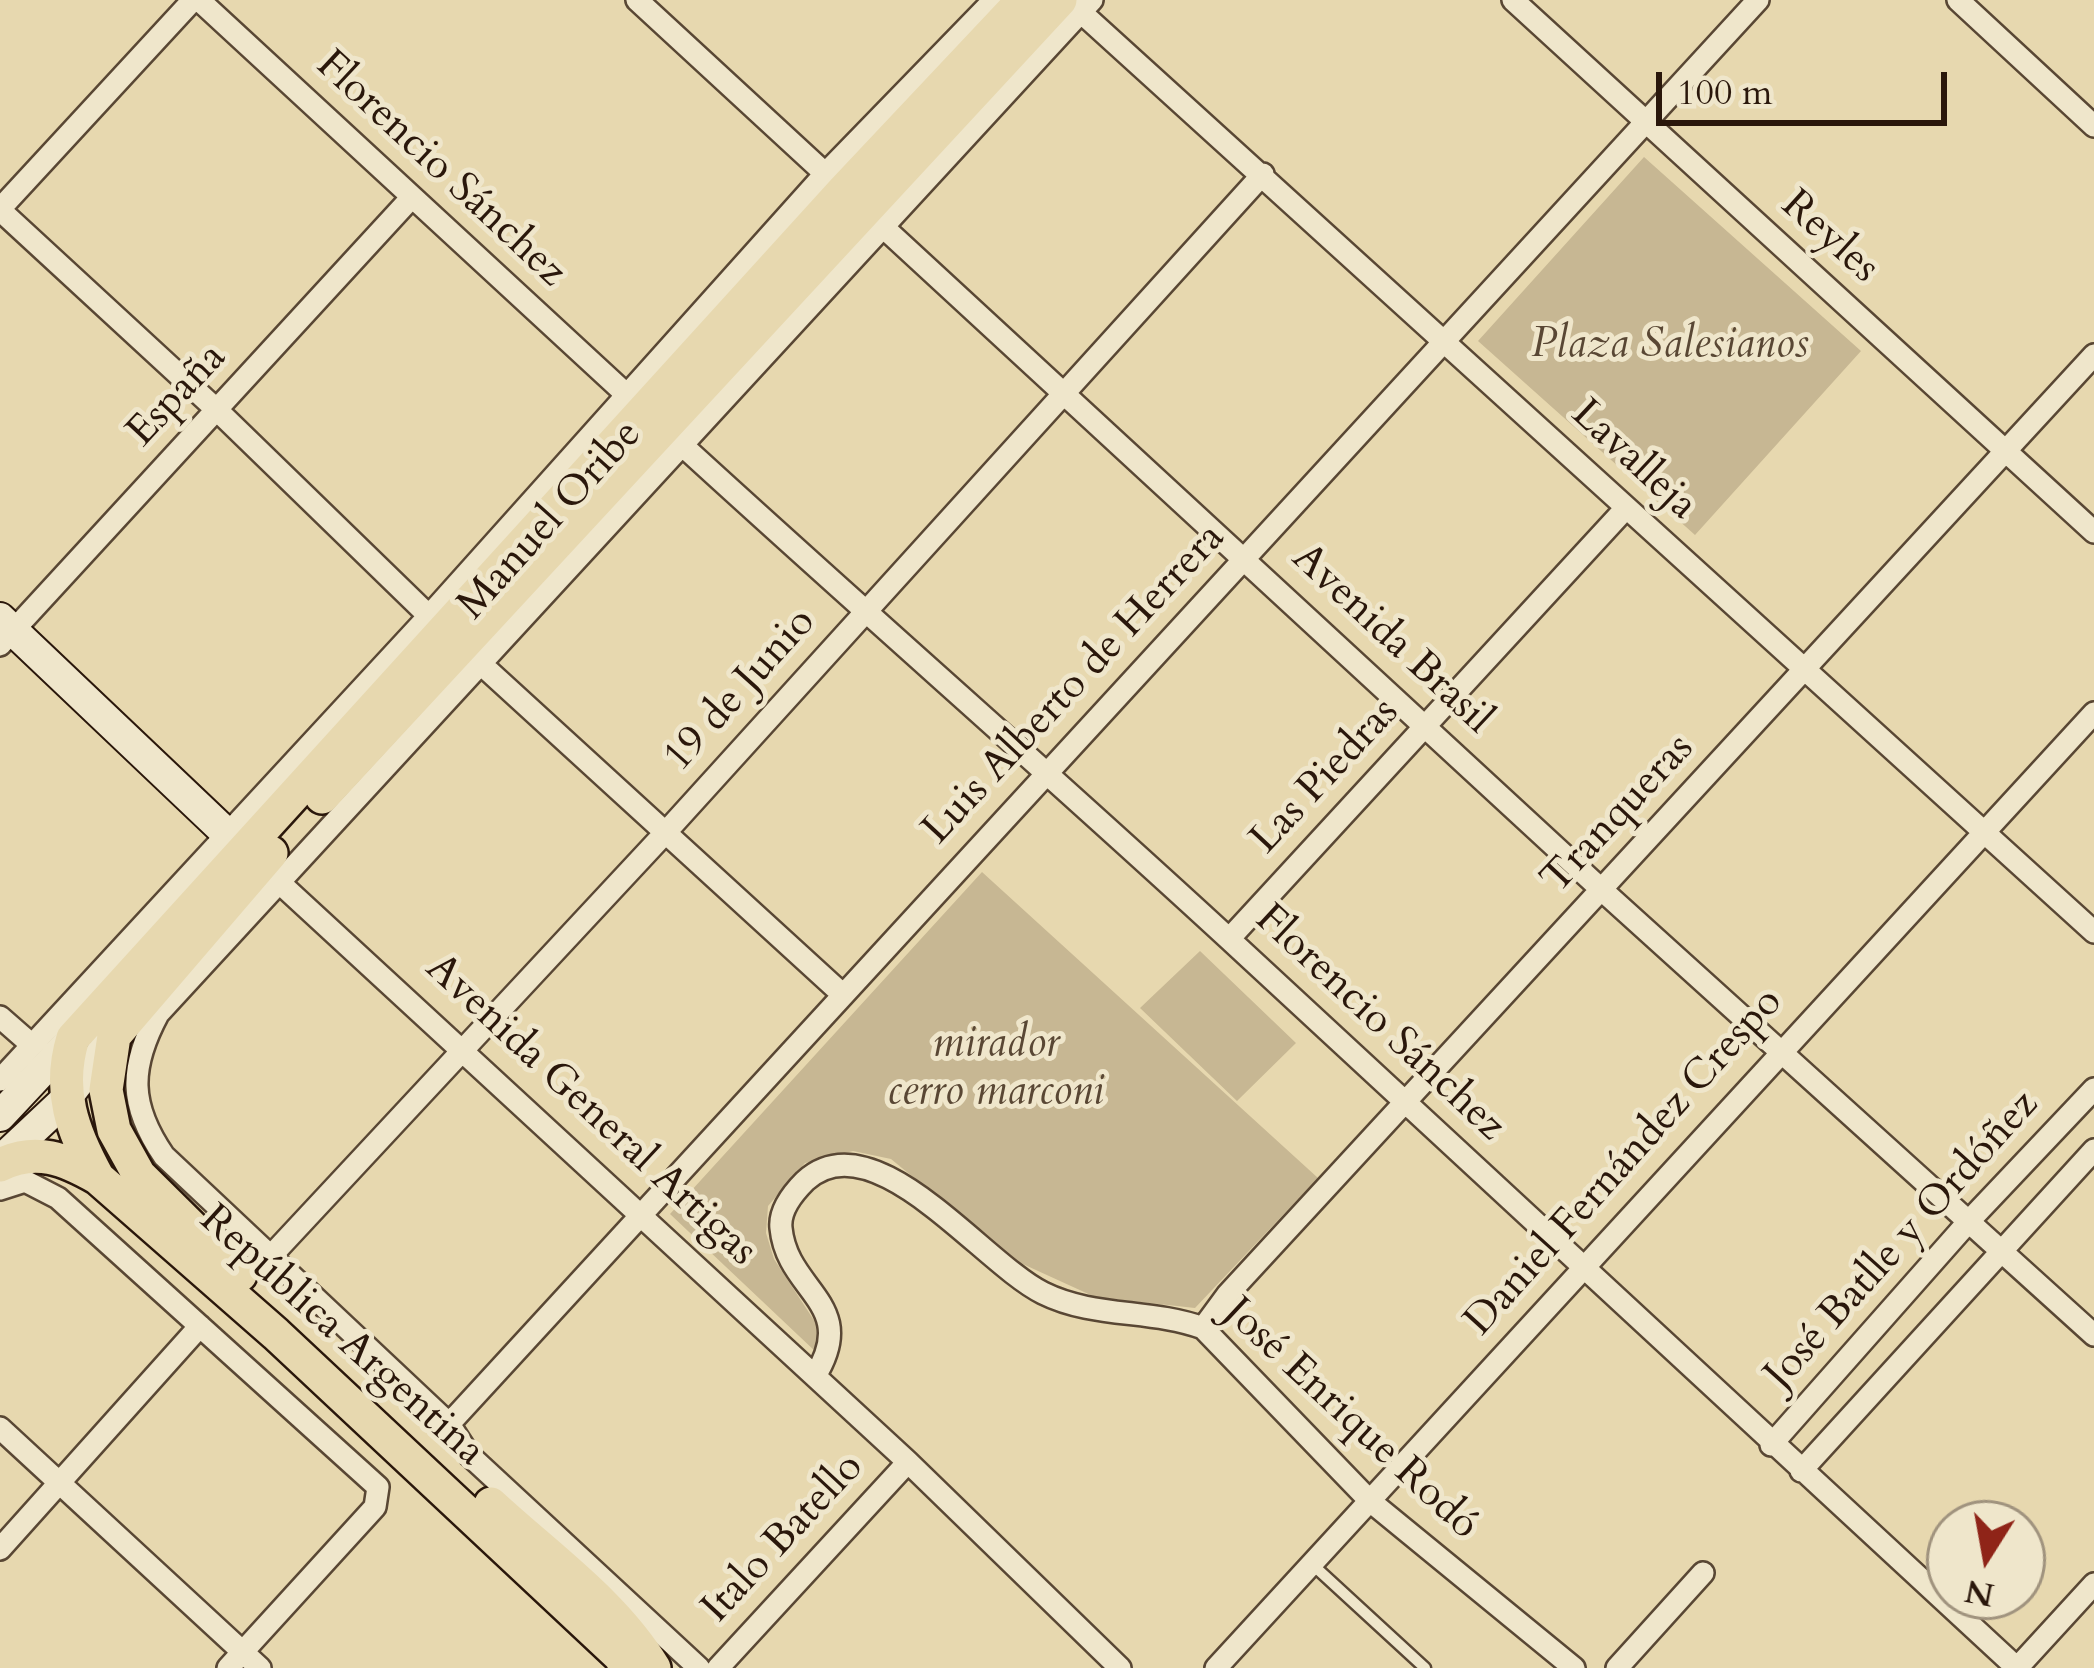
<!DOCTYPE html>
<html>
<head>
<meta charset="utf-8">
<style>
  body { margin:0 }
  #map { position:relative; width:2094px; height:1668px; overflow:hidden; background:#e7d8af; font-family:Cardo,serif }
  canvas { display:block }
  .north { position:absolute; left:1926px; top:1500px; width:120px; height:120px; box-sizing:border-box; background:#efe6cb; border:3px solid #a0937e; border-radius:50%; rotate:191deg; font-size:33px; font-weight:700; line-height:48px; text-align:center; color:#2a170b }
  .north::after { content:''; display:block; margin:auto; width:42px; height:54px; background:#8f2418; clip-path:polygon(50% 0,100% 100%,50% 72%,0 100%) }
  .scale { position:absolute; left:1656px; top:72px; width:291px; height:54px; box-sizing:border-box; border:6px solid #2a170b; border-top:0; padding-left:15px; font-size:36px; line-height:42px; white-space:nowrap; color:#2a170b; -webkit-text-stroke:9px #efe6cb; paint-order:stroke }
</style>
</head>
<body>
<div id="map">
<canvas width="2094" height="1668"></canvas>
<div class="north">N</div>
<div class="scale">100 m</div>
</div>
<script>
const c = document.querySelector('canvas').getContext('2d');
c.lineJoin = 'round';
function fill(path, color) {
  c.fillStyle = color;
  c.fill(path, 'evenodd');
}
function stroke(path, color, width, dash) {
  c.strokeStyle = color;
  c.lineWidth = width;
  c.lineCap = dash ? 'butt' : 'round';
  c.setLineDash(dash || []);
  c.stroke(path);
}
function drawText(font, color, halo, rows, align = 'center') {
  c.font = font + ' Cardo,serif';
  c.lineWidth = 10;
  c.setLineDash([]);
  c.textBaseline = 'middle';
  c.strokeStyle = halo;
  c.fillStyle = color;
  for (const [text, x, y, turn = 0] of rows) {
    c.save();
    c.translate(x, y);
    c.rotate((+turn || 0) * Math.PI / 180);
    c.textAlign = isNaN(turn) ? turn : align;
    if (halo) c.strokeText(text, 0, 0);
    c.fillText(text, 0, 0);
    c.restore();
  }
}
fill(new Path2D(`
  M1644,157L1861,351L1695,535L1478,341Z
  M982,872L1318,1178L1195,1308L1095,1297L1014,1260L891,1159L853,1151L805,1163L768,1206L766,1233L774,1259L821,1331L817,1353L670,1214Z
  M1200,951L1296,1043L1237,1101L1140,1008Z`), '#c7b793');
const service = new Path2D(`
  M1313,1565L1425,1668`);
const minor = new Path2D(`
  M199,0L628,396
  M637,0L1603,891L2094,1335
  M1513,0L2094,532
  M1958,0L2094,126
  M1073,5L2094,932
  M0,209L193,0
  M0,210L218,411L429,616
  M682,445C863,611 1048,772 1229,939C1493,1181 1753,1427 2017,1668
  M0,645L412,197
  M481,664L841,993
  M269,873L908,1462L1120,1668
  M1229,939L1626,508
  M0,1017L32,1045
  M0,1080L429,616L825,174L994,0
  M0,1189L25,1181L58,1198L378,1487L375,1507L228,1668
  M271,1256L666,832L1263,174
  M1203,1328L1228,1294L2094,355
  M815,1376C860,1303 787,1292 781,1228C779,1210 793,1193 805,1181C874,1118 982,1263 1043,1293C1093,1318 1151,1309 1203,1328L1370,1501L1574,1668
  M449,1424L1758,0
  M0,1428L260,1668
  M1771,1445L1970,1220L2094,1089
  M1801,1471L2094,1150
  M0,1549L200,1326
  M699,1668L469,1455L449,1424L164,1156C129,1105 129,1068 158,1014L1092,0
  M718,1668L908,1462
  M1216,1668L2094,713
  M1617,1668L1703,1573
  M2017,1668L2094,1584`);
const secondary = new Path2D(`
  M0,618L260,865
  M0,1116L73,1038
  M0,1161L65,1100L114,1036`);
const trunk = new Path2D(`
  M322,797L1060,0
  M0,1165C36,1147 65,1159 98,1178
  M240,1275L139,1175L114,1130L106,1090L114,1036L271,853
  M491,1504C546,1555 615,1603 654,1668
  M627,1668L620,1656L276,1334L98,1178C72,1131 57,1090 73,1038L843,191L1023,0`);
stroke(service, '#594734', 15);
stroke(minor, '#594734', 26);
stroke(secondary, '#2a170b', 34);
stroke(trunk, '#2a170b', 38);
stroke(service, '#efe6cb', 10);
stroke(minor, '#efe6cb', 21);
stroke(secondary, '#efe6cb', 30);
stroke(trunk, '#e7d8af', 33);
drawText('42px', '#2a170b', '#efe6cb', [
  ["Florencio Sánchez",440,170,43],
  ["Reyles",1829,238,42],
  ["España",178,396,-47],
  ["Lavalleja",1633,461,43],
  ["Manuel Oribe",551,521,-48],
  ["Avenida Brasil",1391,640,43],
  ["Luis Alberto de Herrera",1075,685,-47],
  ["19 de Junio",741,691,-48],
  ["Las Piedras",1326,777,-47],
  ["Tranqueras",1619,815,-47],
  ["Florencio Sánchez",1379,1024,43],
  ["Avenida General Artigas",590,1111,43],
  ["Daniel Fernández Crespo",1625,1163,-48],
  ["José Batlle y Ordóñez",1903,1241,-48],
  ["República Argentina",341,1337,42],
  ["José Enrique Rodó",1350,1420,43],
  ["Italo Batello",784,1539,-47]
]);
drawText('italic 42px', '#594734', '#efe6cb', [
  ["Plaza Salesianos",1670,346],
  ["mirador",996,1045],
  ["cerro marconi",996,1093]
]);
</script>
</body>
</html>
